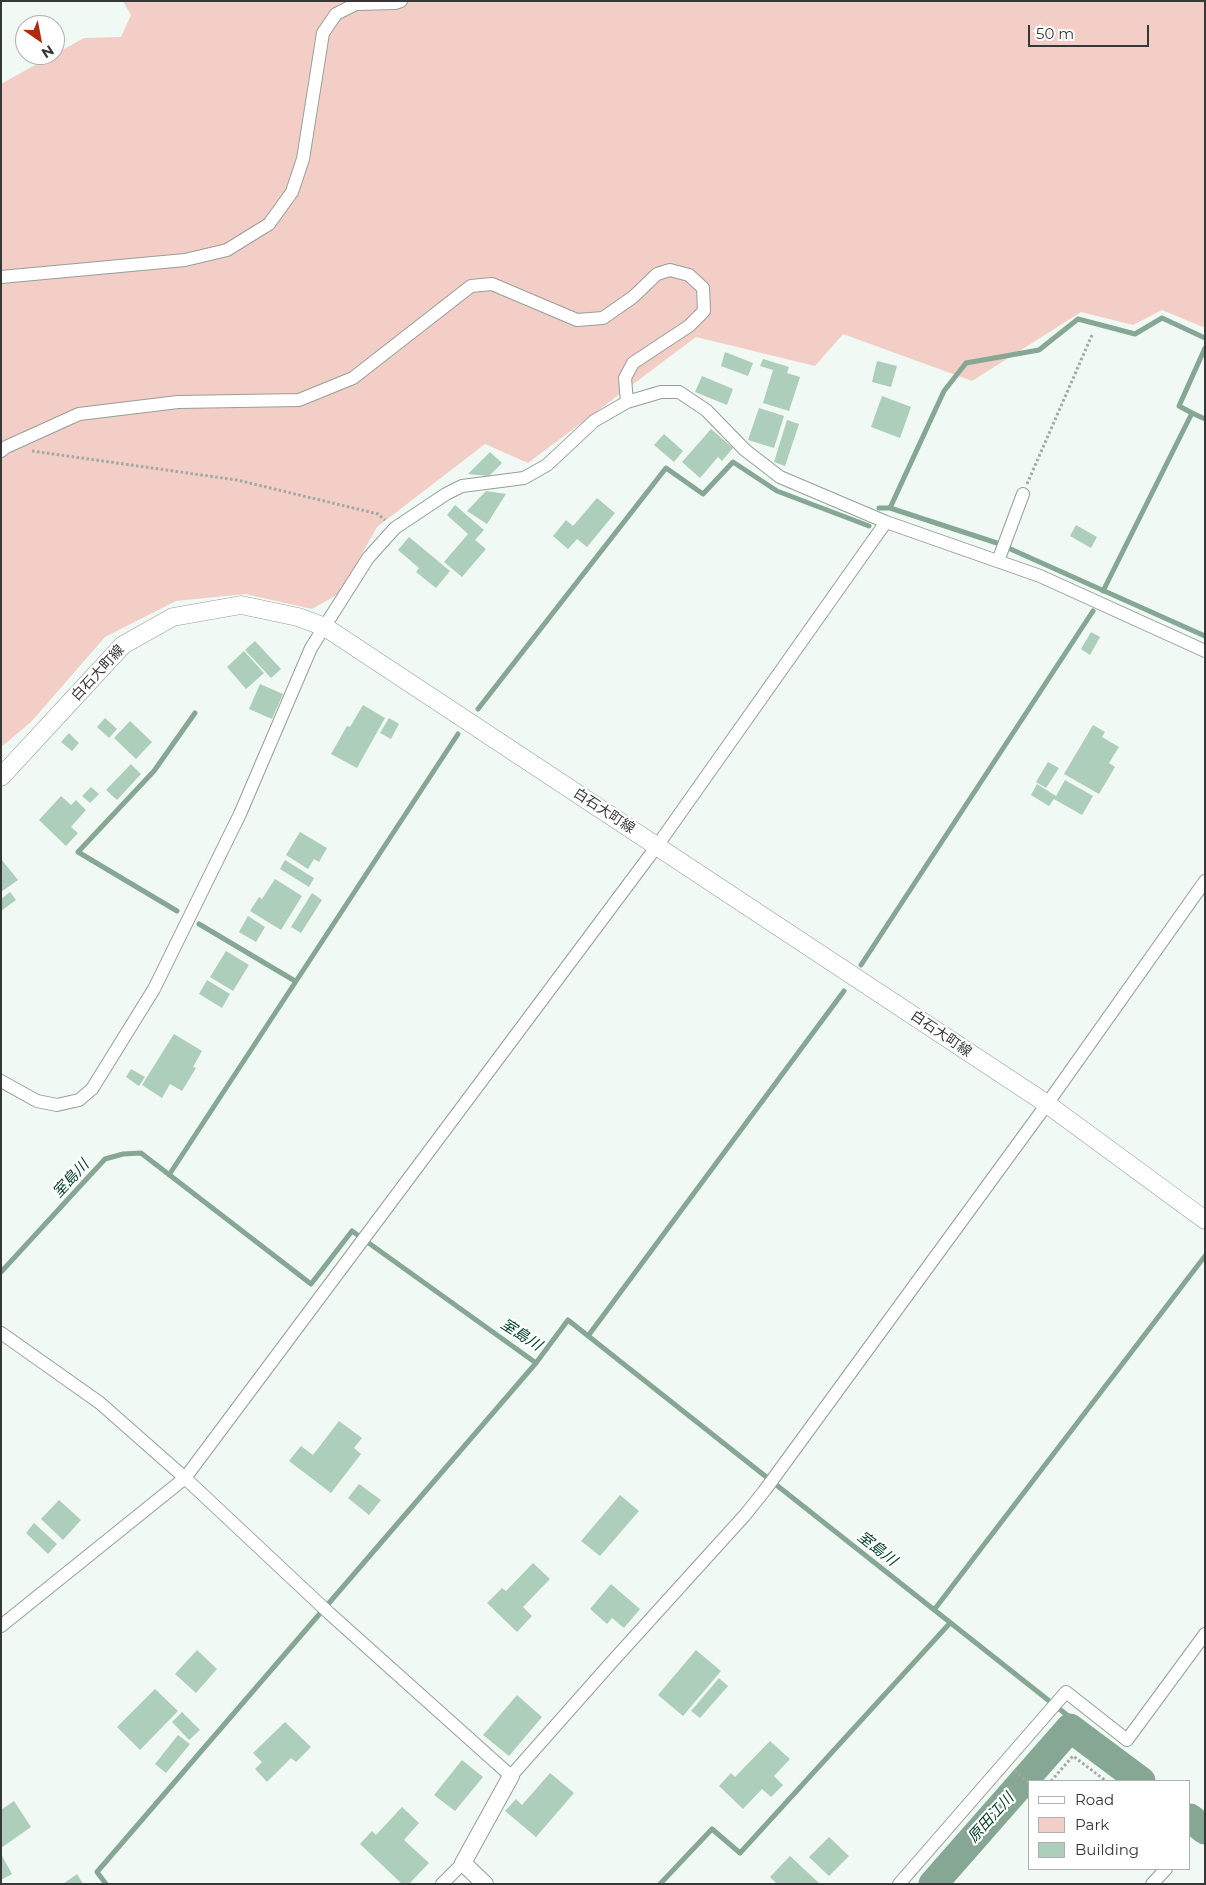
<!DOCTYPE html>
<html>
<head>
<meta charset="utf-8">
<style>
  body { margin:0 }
  #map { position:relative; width:1206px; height:1885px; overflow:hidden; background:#f0f9f3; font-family:Montserrat,sans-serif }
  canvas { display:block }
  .frame { position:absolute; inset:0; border:2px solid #353836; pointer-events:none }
  .legend { position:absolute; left:1028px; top:1780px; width:162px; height:90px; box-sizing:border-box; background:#fff; border:1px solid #aeafaf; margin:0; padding:6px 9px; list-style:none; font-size:15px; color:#353836 }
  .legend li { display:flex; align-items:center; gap:10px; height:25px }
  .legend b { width:25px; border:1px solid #aeafaf }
  .north { position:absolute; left:15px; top:15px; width:50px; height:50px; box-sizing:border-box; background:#fff; border:1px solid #aeafaf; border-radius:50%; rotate:147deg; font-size:14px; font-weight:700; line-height:20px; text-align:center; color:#353836 }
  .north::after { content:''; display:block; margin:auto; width:18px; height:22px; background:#b4280d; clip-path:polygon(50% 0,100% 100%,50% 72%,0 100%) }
  .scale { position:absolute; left:1028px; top:25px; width:121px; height:22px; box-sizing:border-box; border:2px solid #353836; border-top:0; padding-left:6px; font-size:15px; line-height:18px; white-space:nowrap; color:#353836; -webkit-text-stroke:4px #fff; paint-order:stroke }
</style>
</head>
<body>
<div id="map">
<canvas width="1206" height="1885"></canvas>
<div class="frame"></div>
<ul class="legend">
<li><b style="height:6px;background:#fff"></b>Road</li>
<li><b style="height:14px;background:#f2cec6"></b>Park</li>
<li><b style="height:14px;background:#adceba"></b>Building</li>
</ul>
<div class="north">N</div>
<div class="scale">50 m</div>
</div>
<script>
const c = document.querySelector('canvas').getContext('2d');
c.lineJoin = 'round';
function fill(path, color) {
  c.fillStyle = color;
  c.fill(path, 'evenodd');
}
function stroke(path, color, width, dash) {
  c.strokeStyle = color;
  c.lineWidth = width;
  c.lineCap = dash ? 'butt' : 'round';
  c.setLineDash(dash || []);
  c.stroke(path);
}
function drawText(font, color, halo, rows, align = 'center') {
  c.font = font + ' Montserrat,"Noto Sans JP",sans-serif';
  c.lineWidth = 4.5;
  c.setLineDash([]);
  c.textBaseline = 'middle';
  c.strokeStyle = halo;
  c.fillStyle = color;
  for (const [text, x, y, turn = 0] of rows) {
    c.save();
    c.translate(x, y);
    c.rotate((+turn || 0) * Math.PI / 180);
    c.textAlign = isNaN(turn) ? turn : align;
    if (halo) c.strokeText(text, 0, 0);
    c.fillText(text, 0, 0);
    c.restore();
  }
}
fill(new Path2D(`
  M123,1H1205V325L1203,327L1162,310L1133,325L1081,312L972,381L843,334L815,366L696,337L528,463L485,444L377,527L340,593L312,609L245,594L176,601L105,637L31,722L1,747V84L84,38L121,37L131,15Z`), '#f2cec6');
stroke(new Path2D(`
  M1192,413L1179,406L1205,348
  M879,508H890L997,543L1205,636
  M890,508L944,391L966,363L1039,350L1078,319L1135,334L1162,318L1205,338
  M1103,591L1192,413L1205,419
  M478,709L666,468L703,494L733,462L777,491L869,526
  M177,911L78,852L154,771L195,713
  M199,924L295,981
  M861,965L1093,611
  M169,1175L458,734
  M1,1272L105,1159L123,1154L141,1153L311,1284L352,1231L536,1363L568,1320L1067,1715L1070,1728
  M588,1336L844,991
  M934,1610L1205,1256
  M106,1884L97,1872L536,1363
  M660,1884L712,1829L740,1853L950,1623`), '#86a793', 5);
stroke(new Path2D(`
  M1190,1818L1205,1830
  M933,1884L1070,1728L1141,1781`), '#86a793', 29);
fill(new Path2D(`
  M725,352L753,363L748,376L721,366Z
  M763,359L789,367L787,373L800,377L789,411L763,403L773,370L760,366Z
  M877,361L897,366L891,387L872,382Z
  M702,376L733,389L727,405L695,392Z
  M882,396L911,407L900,438L871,427Z
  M759,408L784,416L774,448L748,440Z
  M787,420L799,424L785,466L774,462Z
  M711,429L733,448L722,461L718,457L700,478L682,462Z
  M664,434L683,451L674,462L654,445Z
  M490,452L502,463L489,476L468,474Z
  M486,491L506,494L487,524L467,511Z
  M597,498L615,513L587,547L577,539L568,549L553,536L566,520L573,526Z
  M455,505L484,530L475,540L486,549L462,577L444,562L468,534L447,515Z
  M1076,525L1097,537L1091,548L1070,536Z
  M409,537L450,571L436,588L416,572L419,568L398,550Z
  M1091,632L1100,637L1090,655L1081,649Z
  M255,641L281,669L271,678L245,650Z
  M244,651L264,673L246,689L227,667Z
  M260,684L283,694L272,719L249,709Z
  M363,705L385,718L357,768L331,754L347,726L350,727Z
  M105,718L117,729L109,738L97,727Z
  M389,718L399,724L391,739L380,733Z
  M130,721L152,742L136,759L114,738Z
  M1093,725L1105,732L1102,737L1119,747L1109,763L1115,767L1099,794L1064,774Z
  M69,733L79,743L72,751L61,742Z
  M1048,762L1059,768L1046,788L1036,782Z
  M131,764L141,774L117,800L106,790Z
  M1065,780L1093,796L1082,815L1054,799L1049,806L1031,795L1037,784L1056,796Z
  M91,787L99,794L90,803L82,796Z
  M61,796L71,805L76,800L86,810L71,827L78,833L66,846L39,820Z
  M300,832L327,848L319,862L314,859L308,869L286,855Z
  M1,859L18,880L1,892Z
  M285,860L314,878L309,887L280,869Z
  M275,879L302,896L281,930L250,911L259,897L262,899Z
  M10,892L16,900L1,911V899Z
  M312,893L322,900L301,933L291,927Z
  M248,916L265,927L256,942L239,932Z
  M226,951L249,965L233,991L210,977Z
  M207,980L230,994L222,1008L199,994Z
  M174,1034L202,1051L193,1067L196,1068L182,1091L170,1084L162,1098L142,1085Z
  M131,1069L145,1077L139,1086L126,1077Z
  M339,1421L362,1438L354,1448L361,1454L331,1493L289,1461L301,1446L313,1455Z
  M359,1484L381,1500L369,1515L348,1498Z
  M620,1495L639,1511L600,1556L581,1541Z
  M59,1500L81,1520L63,1540L41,1519Z
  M34,1523L57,1544L48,1554L26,1533Z
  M533,1563L550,1579L523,1607L532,1616L517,1632L487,1603L502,1588L506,1591Z
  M611,1584L640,1609L624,1628L612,1618L607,1624L590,1609Z
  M197,1650L217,1669L196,1693L175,1674Z
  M696,1650L721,1671L683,1716L658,1695Z
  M719,1678L728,1686L700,1718L691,1711Z
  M155,1689L178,1711L140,1750L117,1727Z
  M517,1695L542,1717L509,1756L483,1735Z
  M182,1712L200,1730L189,1740L172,1722Z
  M285,1722L311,1747L296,1762L291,1758L267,1782L255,1769L262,1762L253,1753Z
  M178,1735L190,1744L166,1773L155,1764Z
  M770,1741L790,1759L774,1776L783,1785L771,1797L762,1789L743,1809L719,1786L731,1773L735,1777Z
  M462,1760L483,1777L455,1811L434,1795Z
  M550,1773L574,1793L536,1837L505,1811L516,1799L522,1805Z
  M14,1801L31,1827L1,1848V1810Z
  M402,1807L419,1823L404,1840L429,1863L409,1884H402L360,1844L372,1831L376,1835Z
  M829,1837L849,1856L829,1876L809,1857Z
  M1,1854L12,1874L1,1880Z
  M790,1856L820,1884H777L770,1877Z
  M77,1874L83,1884H63Z`), '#adceba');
const minor = new Path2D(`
  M1,277L185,260L227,250L269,224L292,192L303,159L323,33L336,14L356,4L395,3L401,1
  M1,451L6,447L79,414L178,402L299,400L353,378L471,286L492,284L577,320L603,318L633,297L657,274L670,270L689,275L703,288L704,311L689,326L633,363L625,378L627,402
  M998,561L1023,494
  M1,1081L37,1101L57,1105L79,1100L92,1089L154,989L240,814L311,648L368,558L395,528L446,494L462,486L524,478L547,465L594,421L627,402L661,392H679L706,410L745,450L780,477L886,522L1040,576L1205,651
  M1,1333L100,1403L185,1478L329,1613L511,1776L610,1664L745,1515L765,1490L1047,1104L1205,881
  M1,1626L185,1478L657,846L886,522
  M442,1884L463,1863
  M899,1884L1066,1692L1127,1740L1205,1634
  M1152,1884L1166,1869`);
const tertiary = new Path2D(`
  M485,1884L463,1863L511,1776`);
const secondary = new Path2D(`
  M1,777L123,645L173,617L241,605L298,617L325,627L1047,1104L1205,1220`);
stroke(minor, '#979e99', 14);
stroke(tertiary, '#979e99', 18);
stroke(secondary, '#979e99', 19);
stroke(new Path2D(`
  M32,451L237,480L378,514L385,520
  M1027,484L1092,335
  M1015,1771L1030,1784
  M1051,1781L1073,1756L1106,1781`), '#a2a8a4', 3, [2.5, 2.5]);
stroke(minor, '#fff', 12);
stroke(tertiary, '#fff', 16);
stroke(secondary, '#fff', 18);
drawText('14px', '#353836', '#fff', [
  ["白石大町線",98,673,-47],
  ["白石大町線",604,811,33],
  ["白石大町線",941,1034,34]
]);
drawText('italic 15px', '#004025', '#fff', [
  ["室島川",71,1179,-47],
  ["室島川",521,1335,33],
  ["室島川",877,1549,38],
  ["原田江川",991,1818,-48]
]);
</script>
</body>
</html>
